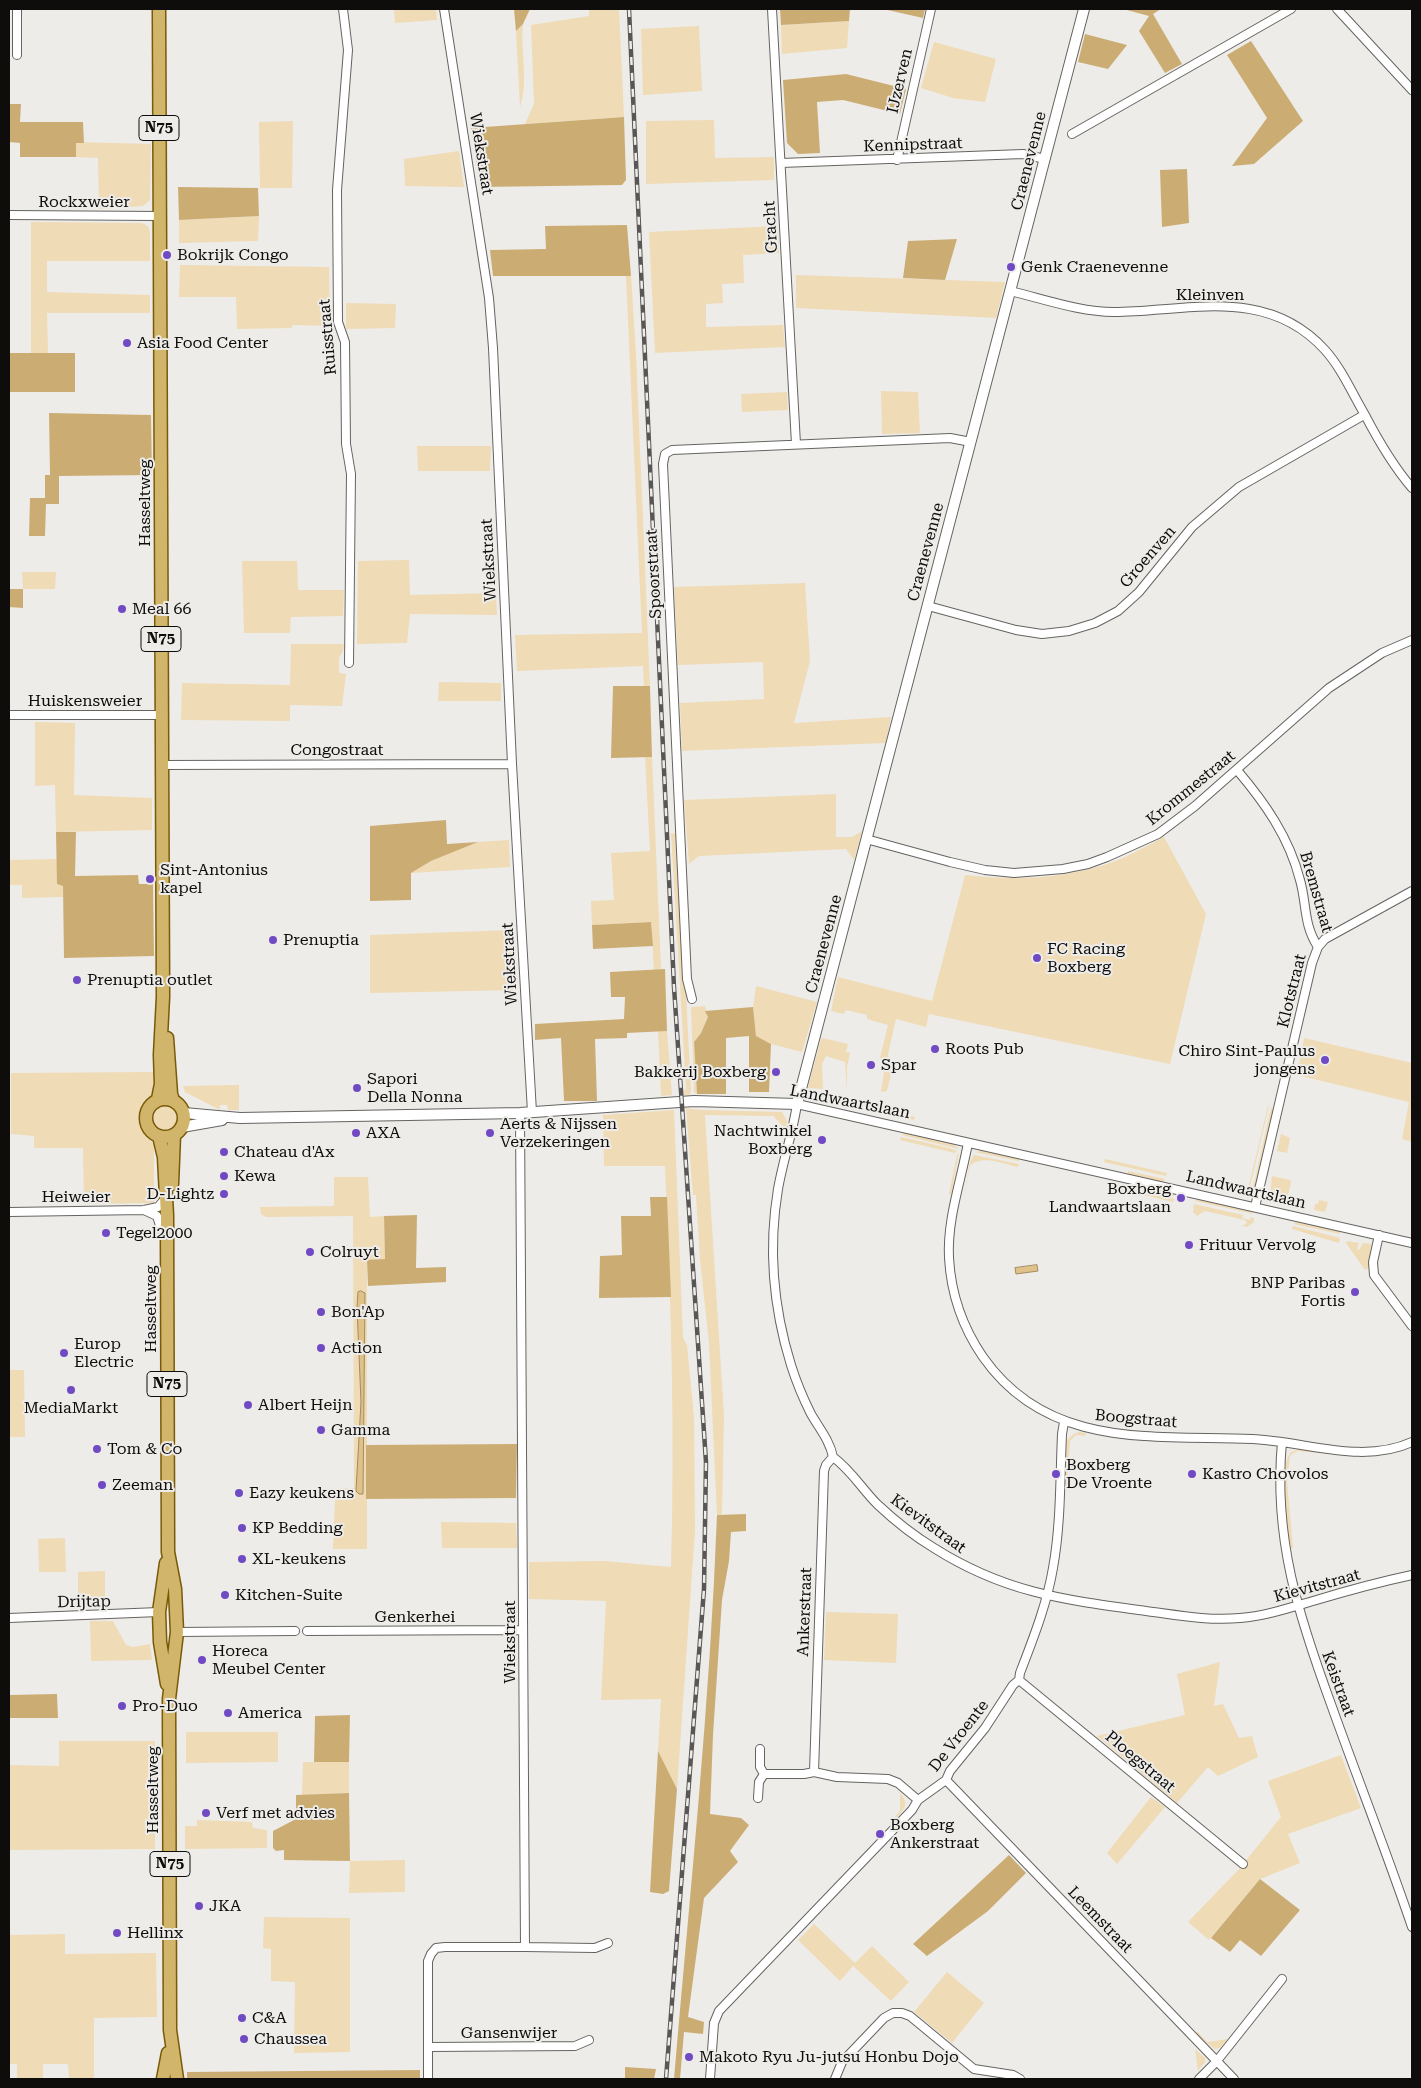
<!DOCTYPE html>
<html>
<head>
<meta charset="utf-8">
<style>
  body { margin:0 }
  #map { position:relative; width:1421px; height:2088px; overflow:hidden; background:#eeece9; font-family:"Roboto Serif",serif }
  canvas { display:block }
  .frame { position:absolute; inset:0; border:10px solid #0e0d0c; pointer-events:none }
</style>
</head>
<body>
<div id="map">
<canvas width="1421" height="2088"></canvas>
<div class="frame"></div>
</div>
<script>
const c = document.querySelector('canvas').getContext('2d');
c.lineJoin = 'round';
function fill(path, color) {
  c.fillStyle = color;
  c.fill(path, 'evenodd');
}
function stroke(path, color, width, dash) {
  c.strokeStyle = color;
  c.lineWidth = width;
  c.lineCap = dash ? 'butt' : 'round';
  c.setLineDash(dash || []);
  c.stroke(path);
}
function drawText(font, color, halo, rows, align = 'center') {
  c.font = font + ' "Roboto Serif",serif';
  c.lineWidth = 4;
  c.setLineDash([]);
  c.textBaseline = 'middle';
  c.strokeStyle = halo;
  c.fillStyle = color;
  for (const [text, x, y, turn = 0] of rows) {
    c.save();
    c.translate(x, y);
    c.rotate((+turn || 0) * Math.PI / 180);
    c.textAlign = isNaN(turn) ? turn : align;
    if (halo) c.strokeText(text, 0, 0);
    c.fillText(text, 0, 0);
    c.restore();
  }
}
fill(new Path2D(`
  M394,9H436L437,20L395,23Z
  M589,9H619L624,117L525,124L534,104L531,25L589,16Z
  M849,21L847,48L782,54L781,25Z
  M523,24C520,52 529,81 520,107L516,31Z
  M699,26L702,91L643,95L641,29Z
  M934,42L996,59L985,102L953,98L921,88Z
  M714,120L715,158L774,157V180L646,184V121Z
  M293,121L292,188H260L259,122Z
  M75,142L151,144L150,200L143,206L99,209L98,158L76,157Z
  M459,151L464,187L405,186L404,159Z
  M259,216L258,241L179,243V220Z
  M31,222L142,223L148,226L150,232V261H47V292L150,295V313H47L48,353H31Z
  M778,226L779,253L743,255L744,283L722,284L723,303L706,304V327L783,325L785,347L655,353L649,232Z
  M180,265L329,267L330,326L293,325L291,328L237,329L236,297H179Z
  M796,275L1005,282L996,318L796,308Z
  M626,276H631L636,354L650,686H644L643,666L517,671L515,635L642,633Z
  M346,303L396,304L395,328L346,329Z
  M881,391L918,392L920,433L882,434Z
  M787,392L788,410L742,412L741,394Z
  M417,446H491L490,471H418Z
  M409,560L410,595L496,593L497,615L410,614L407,643L357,644L358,561Z
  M242,561H297L298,590H344L343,616L291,617L290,633H244Z
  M22,572H56L55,589H23Z
  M805,583L810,661L794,723L891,717L886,743L682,751L680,703L764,699L763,662L678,665L674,587Z
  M291,644H344L343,651L339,658V673L346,674L342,706L290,705V721L181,720L182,683L290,685Z
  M439,682L501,683V701H438Z
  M35,722L75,723L74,795L152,798V830L56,832L55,785L35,786Z
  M645,757H652L661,969L654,970L651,922L592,925L591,901L614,900L611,853L650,851Z
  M836,794V837H852L862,831L854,860L846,849L699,856L689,864L684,800Z
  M671,833L678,834L691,1092L689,1095H684V1090L686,1089Z
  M1164,837L1206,914L1170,1064L929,1014L926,1027L896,1019L888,1054L892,1069L887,1091L881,1092L886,1060L880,1058L888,1025L867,1019V1015L846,1010L844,1014L831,1011L838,977L932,1001L965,875C1014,881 1066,879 1113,862C1130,856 1148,845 1164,837Z
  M509,840L510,867L411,873L431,861L478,842Z
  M57,859V884L63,885V897L22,898V885H9V860Z
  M513,930L518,990L370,993V935Z
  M756,986L817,1002L802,1052L771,1044L756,1036L753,1007Z
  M705,1006L708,1017L701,1033L694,1042L697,1094L694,1092L691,1007Z
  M658,1031H667L672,1095L661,1096Z
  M823,1038L848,1044L846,1052L850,1053L847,1067V1090L845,1062L826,1056L822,1064L823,1089L808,1088L821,1039Z
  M1304,1038L1412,1063V1142L1402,1139L1409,1102L1297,1075Z
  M154,1072L155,1094C144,1103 134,1120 144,1134C147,1139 152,1140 154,1146V1203L84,1204L83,1148H34V1136L11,1134V1073Z
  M239,1085V1110H228L227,1105H220V1110L185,1092L183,1086Z
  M154 1118a12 12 0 1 1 24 0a12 12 0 1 1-24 0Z
  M1268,1106H1269L1250,1187L1247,1192L1243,1190L1241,1192L1230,1190L1231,1187L1245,1188L1249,1185Z
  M686,1108L701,1110L782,1112L787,1121L785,1137H782L784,1127L773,1116L705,1115L724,1416L722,1514L717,1515L709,1343L700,1260L696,1195H693Z
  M1271,1108L1274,1109L1256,1187L1253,1192L1251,1190L1254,1183Z
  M674,1110L683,1338L687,1345L694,1417L695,1530L677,1789L658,1751L661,1699L601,1700L606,1601L529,1599V1562L604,1561L671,1567C675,1433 671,1300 665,1166H604L603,1115Z
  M887,1110L915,1117V1118L913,1120L888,1114Z
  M904,1132L951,1143L959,1149L902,1135Z
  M1281,1134L1290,1138L1287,1153L1277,1151Z
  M901,1137L949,1148L957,1151L955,1153L900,1140Z
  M986,1150L1020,1158L1019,1161L975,1152Z
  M959,1153L951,1195L949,1194L957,1155Z
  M974,1155L1019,1164L1018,1167C1004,1164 982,1154 970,1166L963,1202L970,1162Z
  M1105,1159L1167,1173L1166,1176L1104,1162Z
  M1128,1171L1165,1179L1163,1182L1128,1174Z
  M1272,1176L1290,1180L1291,1183L1286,1203L1270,1197Z
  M334,1177H368L370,1217L384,1216L385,1259L367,1261V1549H333L335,1499H294V1490L354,1488L353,1216L266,1217L261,1214L260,1207L334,1206Z
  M1192,1178L1225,1186L1224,1189L1192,1182Z
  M1138,1185L1174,1193V1196L1137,1188Z
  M1136,1190L1174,1199L1173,1202L1135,1193Z
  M1200,1199L1250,1211L1254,1214L1195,1201Z
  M1319,1200L1328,1202L1325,1212L1314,1210L1315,1204H1318Z
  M1194,1204L1243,1215L1242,1218L1250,1220L1251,1217L1254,1218V1222L1247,1227L1242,1226L1247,1223L1245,1220L1205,1211L1197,1216L1193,1212Z
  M1296,1221L1340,1231V1234L1294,1224Z
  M1293,1226L1340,1238L1339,1243L1292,1229Z
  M1347,1241L1359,1243L1357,1249L1359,1250L1363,1243L1371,1244L1369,1268L1365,1270L1346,1243Z
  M9,1370H24L25,1437H9Z
  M1079,1432L1086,1433L1085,1436L1076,1435L1070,1441L1067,1484H1065L1067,1440L1074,1434Z
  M1300,1449L1332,1454L1297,1451L1290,1456L1287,1481L1293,1548H1291C1287,1527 1277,1468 1291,1452Z
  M441,1522L516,1523L517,1548H442Z
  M65,1538L66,1572H39L38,1539Z
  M105,1571V1608H78V1572Z
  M826,1612L898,1614L896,1663L824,1660Z
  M90,1621H113L126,1645L133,1647L150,1644L152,1660L91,1661Z
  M1220,1662L1214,1706L1223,1704L1239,1738L1252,1736L1258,1757L1218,1776L1208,1767L1177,1803L1097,1736L1185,1715L1177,1674Z
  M186,1732H278V1762L186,1763Z
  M59,1741H155V1849L9,1850V1765L59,1766Z
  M1341,1755L1361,1808L1288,1834L1300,1863L1260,1879L1209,1940L1188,1922L1239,1869L1281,1817L1268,1781Z
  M303,1762H349V1793L302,1795Z
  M897,1790C912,1804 904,1810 892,1822L891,1821L900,1811V1794Z
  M1151,1797L1165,1807L1117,1864L1107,1853Z
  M197,1820L252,1822L253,1828L267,1830V1848L185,1849V1826H197Z
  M405,1860V1892L349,1893L350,1861Z
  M264,1917L350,1918V2052L294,2053L295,1982L271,1981V1949L263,1948Z
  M814,1924L855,1963L872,1946L909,1982L891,2001L853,1966L840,1981L798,1940Z
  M65,1934V1954L156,1953L157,2017L94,2018V2079H69L68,2064H43V2079H17V2064H9V1935Z
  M947,1972L984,2003L952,2043L914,2012Z
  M1198,2032L1207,2042L1228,2039L1220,2048L1215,2049L1195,2034Z
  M1195,2049L1205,2058V2062L1198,2071Z`), '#efdbb5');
fill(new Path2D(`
  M514,9H530L523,24L516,31Z
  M780,9H850L849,21L781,25Z
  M883,9H925L923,18Z
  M1123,9H1161L1153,14L1182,64L1165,73L1139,31L1149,16Z
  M1085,34L1127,45L1108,69L1078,62Z
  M1251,41L1303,121L1254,164L1232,166L1267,118L1227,55Z
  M846,74L906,89L900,114L843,100L817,102L820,153L798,154L787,143L783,80Z
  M9,104H21L20,122H83L84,143H76V157H20V143L9,142Z
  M624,117L626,180L622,185L480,187L471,128Z
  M1187,169L1189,223L1162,227L1160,170Z
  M178,187L258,188L259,216L179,220Z
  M627,225L631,276H493L490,250L546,249L545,226Z
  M957,239L945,280L903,278L908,241Z
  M9,353H75V392H9Z
  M49,413L151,415L152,475L59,476V504H46L45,536H29L30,498H45V475H50Z
  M9,589H23V608L9,607Z
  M613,686H650L652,757L611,758Z
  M446,820L447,844L478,842L431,861L411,873V900L370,901V826Z
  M56,832H76L75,876L138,875L139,884H153L154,956L64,958L63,886L57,884Z
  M651,922L653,946L593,949L592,925Z
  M665,969L667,1031L627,1033V1038L595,1039L597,1101H564L561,1038L535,1040V1024L624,1019L625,997H611L610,972Z
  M753,1007L756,1036L771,1044L769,1092H749V1036L726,1038V1094H697L694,1042L701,1033L708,1017L705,1011Z
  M650,1197H667L671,1297L599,1298L600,1256L622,1255L621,1216H651Z
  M417,1215L416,1268L446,1267V1282L368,1286L367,1260L385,1259L384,1216Z
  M517,1444L516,1498L366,1499V1445Z
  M746,1514V1531L731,1532L729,1561L722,1600L713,1735L710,1814L741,1818L749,1825L730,1851L738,1862L704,1898L688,2017L704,2022L703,2034L684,2032L680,2079H674C690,1891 710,1703 717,1515Z
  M57,1694L58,1718H9V1695Z
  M350,1715L349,1762H314L315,1716Z
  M658,1751L677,1789L669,1891L663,1894L650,1892Z
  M349,1793L350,1861L284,1860V1850L276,1851L273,1848V1831L296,1819V1795Z
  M1009,1855L1026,1873L988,1911L927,1956L913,1944Z
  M1260,1879L1300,1910L1261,1956L1240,1940L1230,1952L1211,1938Z
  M625,2067L656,2069L654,2079H625Z
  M420,2070V2079H187V2072Z`), '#cbad74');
const water = new Path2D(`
  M1037,1265L1038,1271L1016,1274L1015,1268Z
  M361,1291L365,1293L363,1494H359L356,1491L361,1402L357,1307L358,1292Z`);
fill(water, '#e0c288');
stroke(water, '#a18c63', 1);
const minor = new Path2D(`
  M343,9L348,50L337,190L338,322L345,342L346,444L351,474L349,663
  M444,9L489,298L493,348L512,764L532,1112
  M772,9L796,444
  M1337,9L1412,90
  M17,55V9
  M1072,134L1291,9
  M897,160L931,9
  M781,163L1023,154L1045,159
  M9,215L159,216
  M1010,291C1044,299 1080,312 1114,312C1190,311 1267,286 1325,350C1342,369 1352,393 1365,415C1378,440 1394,467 1412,488
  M928,606L1016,630L1042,634L1069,631L1095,623L1118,611L1139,592L1192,527L1239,487L1364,415
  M9,715H161
  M163,765L512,764
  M1237,770C1265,803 1289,837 1300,880C1307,904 1303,924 1318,947
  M866,839L950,862L985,870L1014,873L1063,869L1088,864L1107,857L1158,834L1195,806L1329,688L1382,653L1412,640
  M692,999L687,979L663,464L665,454L672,450L950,438L971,442
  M968,1143C961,1181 947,1219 949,1258C951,1293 963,1328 983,1357C1048,1450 1153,1435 1252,1439C1305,1441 1361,1465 1412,1442
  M1255,1207L1312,963L1318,947L1325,939L1412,891
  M144,1210L157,1216L161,1229H167
  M9,1212L144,1210L158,1207L165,1199
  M1379,1235L1373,1262L1374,1275L1412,1326
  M1412,1243L797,1104C793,1132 783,1160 778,1189C768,1249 773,1307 791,1365C796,1381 803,1398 811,1414C819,1428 830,1441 833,1457C851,1470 862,1489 877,1504C894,1520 914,1536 934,1548C1005,1593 1065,1600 1146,1611C1177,1615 1208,1621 1240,1618C1265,1616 1289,1608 1313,1601C1346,1591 1379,1582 1412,1575
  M1282,1442C1273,1539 1299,1617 1332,1707C1358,1780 1387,1853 1412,1927
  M9,1618L159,1612
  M307,1631L523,1630
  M177,1632L295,1631
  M1019,1680L1243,1864
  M814,1772L824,1471L826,1465L833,1457
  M764,1774H804L814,1772L837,1777L888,1779L898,1783L918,1800
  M946,1780L1234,2079
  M758,1798L759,1782L764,1774L760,1767V1749
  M525,1947L595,1948L608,1943
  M428,2047L575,2046L589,2040
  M428,2079V1961L431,1954L436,1948L445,1947H525L520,1113
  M710,2079L714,2023L719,2011L912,1810L918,1800L946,1780L950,1771L985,1728L1013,1685L1019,1680L1020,1673C1033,1639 1047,1604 1053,1568C1061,1524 1060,1478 1062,1434L1064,1422
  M835,2079L842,2062L884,2018L893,2013H902L910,2016L974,2069L1013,2075L1020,2079
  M1199,2079L1216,2062L1282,1979`);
const tertiary = new Path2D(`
  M184,1113L240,1118L520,1113L694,1101L797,1104L1084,9
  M182,1127L222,1120`);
const primary = new Path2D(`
  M167,1038L171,1094L173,1100
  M146 1118a19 19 0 1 1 38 0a19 19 0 1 1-38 0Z
  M158,1099L161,1084L160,1055L163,997L159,9
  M159,1136L164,1157L167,1216L168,1552L175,1589L177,1632L169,1699L170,2030L177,2079
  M172,1184L174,1135
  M166,1563L159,1612L160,1642L167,1684
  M163,2079L168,2053`);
stroke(minor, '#666461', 10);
stroke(tertiary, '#666461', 12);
stroke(primary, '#795a08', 15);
stroke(minor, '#fff', 8);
stroke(tertiary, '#fff', 10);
stroke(primary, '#d1b56a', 12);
const rail = new Path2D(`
  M629,9L674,987L706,1462L704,1589L666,2079`);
stroke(rail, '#585755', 4.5);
stroke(rail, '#eeece9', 2.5, [8]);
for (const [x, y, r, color] of [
  [167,255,5,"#704ac3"],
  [1011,267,5,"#704ac3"],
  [127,343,5,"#704ac3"],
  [122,609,5,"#704ac3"],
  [150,879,5,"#704ac3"],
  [273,940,5,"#704ac3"],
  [1037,958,5,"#704ac3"],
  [77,980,5,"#704ac3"],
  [935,1049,5,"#704ac3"],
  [1325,1060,5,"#704ac3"],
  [871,1065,5,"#704ac3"],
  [776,1072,5,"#704ac3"],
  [357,1088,5,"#704ac3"],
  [356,1133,5,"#704ac3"],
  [490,1133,5,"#704ac3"],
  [822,1140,5,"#704ac3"],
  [224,1152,5,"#704ac3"],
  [224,1176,5,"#704ac3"],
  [224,1194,5,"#704ac3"],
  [1181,1198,5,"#704ac3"],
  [106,1233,5,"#704ac3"],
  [1189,1245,5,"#704ac3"],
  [310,1252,5,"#704ac3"],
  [1355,1292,5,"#704ac3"],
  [321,1312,5,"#704ac3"],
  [321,1348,5,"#704ac3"],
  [64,1353,5,"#704ac3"],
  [71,1390,5,"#704ac3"],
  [248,1405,5,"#704ac3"],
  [321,1430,5,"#704ac3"],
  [97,1449,5,"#704ac3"],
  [1056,1474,5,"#704ac3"],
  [1192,1474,5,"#704ac3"],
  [102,1485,5,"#704ac3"],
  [239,1493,5,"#704ac3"],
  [242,1528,5,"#704ac3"],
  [242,1559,5,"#704ac3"],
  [225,1595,5,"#704ac3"],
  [202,1660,5,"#704ac3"],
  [122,1706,5,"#704ac3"],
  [228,1713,5,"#704ac3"],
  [206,1813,5,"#704ac3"],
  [880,1834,5,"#704ac3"],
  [199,1906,5,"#704ac3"],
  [117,1933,5,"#704ac3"],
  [242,2018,5,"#704ac3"],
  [244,2039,5,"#704ac3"],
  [689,2057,5,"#704ac3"]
]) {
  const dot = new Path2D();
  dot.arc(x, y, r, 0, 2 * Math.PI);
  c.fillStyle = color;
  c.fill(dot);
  stroke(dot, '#eeece9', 2);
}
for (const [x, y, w] of [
  [159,128,40],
  [161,639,40],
  [167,1384,40],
  [170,1864,40]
]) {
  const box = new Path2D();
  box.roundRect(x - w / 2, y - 12.5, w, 25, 4);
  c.fillStyle = '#eeece9';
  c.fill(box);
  stroke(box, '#0e0d0c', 1);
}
drawText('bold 15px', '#0e0d0c', null, [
  ["N75",159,128],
  ["N75",161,639],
  ["N75",167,1384],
  ["N75",170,1864]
]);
drawText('16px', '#0e0d0c', '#eeece9', [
  ["IJzerven",900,81,-77],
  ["Kennipstraat",913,145,-2],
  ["Wiekstraat",481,154,81],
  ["Craenevenne",1029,161,-76],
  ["Rockxweier",84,202],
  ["Gracht",771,227,-93],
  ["Kleinven",1210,295],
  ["Ruisstraat",328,337,-95],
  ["Hasseltweg",145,503,-90],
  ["Craenevenne",926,552,-75],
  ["Groenven",1148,557,-49],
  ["Wiekstraat",489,560,-93],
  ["Spoorstraat",654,574,-93],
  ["Huiskensweier",85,701],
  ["Congostraat",337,750],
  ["Krommestraat",1191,788,-39],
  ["Bremstraat",1316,892,74],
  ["Craenevenne",824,944,-75],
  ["Wiekstraat",510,964,-93],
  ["Klotstraat",1292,991,-76],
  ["Landwaartslaan",850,1102,11],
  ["Landwaartslaan",1246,1190,13],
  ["Heiweier",76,1197],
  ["Hasseltweg",151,1309,-90],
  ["Boogstraat",1136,1419,5],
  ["Kievitstraat",928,1524,36],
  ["Kievitstraat",1317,1586,-15],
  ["Drijtap",84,1602,-1],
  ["Ankerstraat",805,1612,-88],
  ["Genkerhei",415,1617],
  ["Wiekstraat",510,1642,-90],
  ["Keistraat",1338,1684,70],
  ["De Vroente",959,1736,-52],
  ["Ploegstraat",1140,1762,40],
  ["Hasseltweg",153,1790,-90],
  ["Leemstraat",1100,1920,46],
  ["Gansenwijer",509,2033]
]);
drawText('16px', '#0e0d0c', '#eeece9', [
  ["Bokrijk Congo",177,255],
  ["Genk Craenevenne",1021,267],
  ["Asia Food Center",137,343],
  ["Meal 66",132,609],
  ["Sint-Antonius",160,870],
  ["kapel",160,888],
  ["Prenuptia",283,940],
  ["FC Racing",1047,949],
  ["Boxberg",1047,967],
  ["Prenuptia outlet",87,980],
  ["Roots Pub",945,1049],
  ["Chiro Sint-Paulus",1315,1051,"right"],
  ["jongens",1315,1069,"right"],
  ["Spar",881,1065],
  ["Bakkerij Boxberg",766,1072,"right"],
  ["Sapori",367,1079],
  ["Della Nonna",367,1097],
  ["Aerts & Nijssen",500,1124],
  ["Verzekeringen",500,1142],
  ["Nachtwinkel",812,1131,"right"],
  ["Boxberg",812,1149,"right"],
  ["AXA",366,1133],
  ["Chateau d'Ax",234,1152],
  ["Kewa",234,1176],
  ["Boxberg",1171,1189,"right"],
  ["Landwaartslaan",1171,1207,"right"],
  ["D-Lightz",214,1194,"right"],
  ["Tegel2000",116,1233],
  ["Frituur Vervolg",1199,1245],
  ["Colruyt",320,1252],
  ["BNP Paribas",1345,1283,"right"],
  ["Fortis",1345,1301,"right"],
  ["Bon'Ap",331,1312],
  ["Europ",74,1344],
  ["Electric",74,1362],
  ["Action",331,1348],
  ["Albert Heijn",258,1405],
  ["MediaMarkt",71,1408,"center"],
  ["Gamma",331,1430],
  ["Tom & Co",107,1449],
  ["Boxberg",1066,1465],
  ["De Vroente",1066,1483],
  ["Kastro Chovolos",1202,1474],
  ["Zeeman",112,1485],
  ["Eazy keukens",249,1493],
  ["KP Bedding",252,1528],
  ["XL-keukens",252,1559],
  ["Kitchen-Suite",235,1595],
  ["Horeca",212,1651],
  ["Meubel Center",212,1669],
  ["Pro-Duo",132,1706],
  ["America",238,1713],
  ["Verf met advies",216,1813],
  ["Boxberg",890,1825],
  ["Ankerstraat",890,1843],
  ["JKA",209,1906],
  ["Hellinx",127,1933],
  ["C&A",252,2018],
  ["Chaussea",254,2039],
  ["Makoto Ryu Ju-jutsu Honbu Dojo",699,2057]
], 'left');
</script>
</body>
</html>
